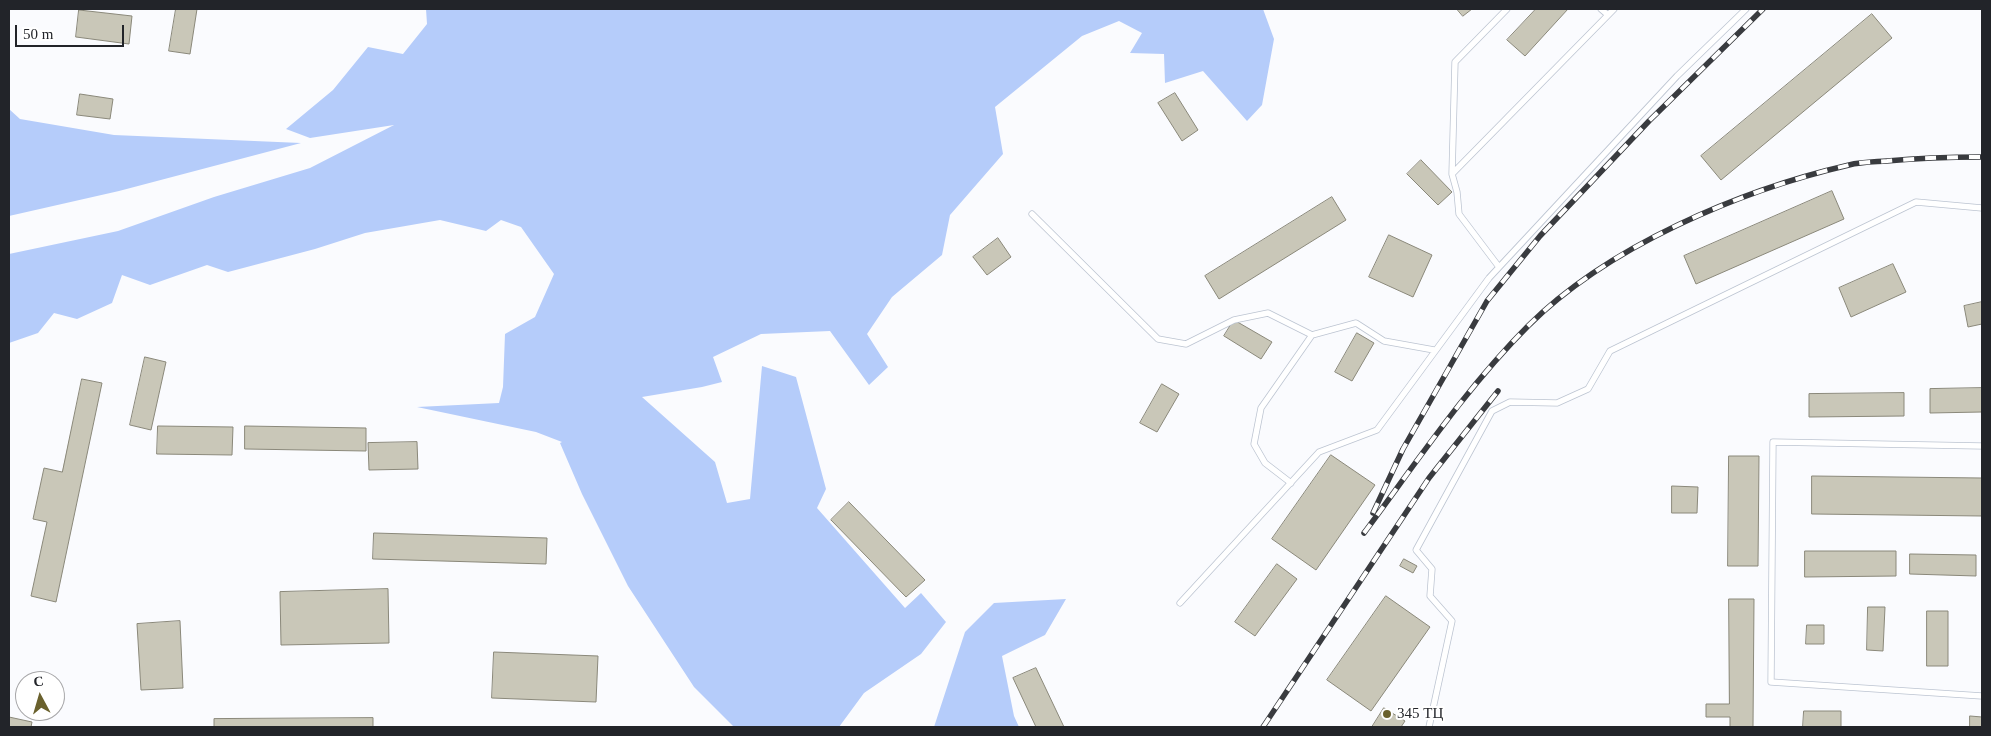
<!DOCTYPE html>
<html>
<head>
<meta charset="utf-8">
<style>
  body { margin:0 }
  #map { position:relative; width:1991px; height:736px; overflow:hidden; background:#fafbfe; font-family:"Times New Roman",serif }
  canvas { display:block }
  .frame { position:absolute; inset:0; border:10px solid #222429; pointer-events:none }
  .north { position:absolute; left:15px; top:671px; width:50px; height:50px; box-sizing:border-box; background:#fff; border:1px solid #a7a7a9; border-radius:50%; rotate:354deg; font-size:14px; font-weight:700; line-height:20px; text-align:center; color:#222429 }
  .north::after { content:''; display:block; margin:auto; width:18px; height:22px; background:#6a612d; clip-path:polygon(50% 0,100% 100%,50% 72%,0 100%) }
  .scale { position:absolute; left:15px; top:25px; width:109px; height:22px; box-sizing:border-box; border:2px solid #222429; border-top:0; padding-left:6px; font-size:15px; line-height:18px; white-space:nowrap; color:#222429; -webkit-text-stroke:4px #fff; paint-order:stroke }
</style>
</head>
<body>
<div id="map">
<canvas width="1991" height="736"></canvas>
<div class="frame"></div>
<div class="north">С</div>
<div class="scale">50 m</div>
</div>
<script>
const c = document.querySelector('canvas').getContext('2d');
c.lineJoin = 'round';
function fill(path, color) {
  c.fillStyle = color;
  c.fill(path, 'evenodd');
}
function stroke(path, color, width, dash) {
  c.strokeStyle = color;
  c.lineWidth = width;
  c.lineCap = dash ? 'butt' : 'round';
  c.setLineDash(dash || []);
  c.stroke(path);
}
function drawText(font, color, halo, rows, align = 'center') {
  c.font = font + ' "Times New Roman",serif';
  c.lineWidth = 4;
  c.setLineDash([]);
  c.textBaseline = 'middle';
  c.strokeStyle = halo;
  c.fillStyle = color;
  for (const [text, x, y, turn = 0] of rows) {
    c.save();
    c.translate(x, y);
    c.rotate((+turn || 0) * Math.PI / 180);
    c.textAlign = isNaN(turn) ? turn : align;
    if (halo) c.strokeText(text, 0, 0);
    c.fillText(text, 0, 0);
    c.restore();
  }
}
fill(new Path2D(`
  M426,9H1263L1274,39L1262,105L1247,121L1203,71L1165,83L1164,54L1130,53L1142,33L1119,21L1082,36L995,107L1003,154L950,215L942,255L892,297L867,334L888,367L869,385L830,331L761,334L713,357L722,382L702,387L642,397L715,462L727,503L750,499L762,366L796,377L826,489L817,508L905,608L921,593L946,622L921,654L864,693L839,727H734L694,687L628,586L582,494L560,443L562,442L536,432L417,407L499,403L503,387L505,334L535,317L554,274L521,227L501,220L486,231L440,220L365,233L315,249L228,272L207,265L150,285L122,275L112,303L77,319L54,313L38,333L9,343V254L118,231L214,197L310,168L394,125L310,138L286,129L333,90L368,47L403,54L427,24Z
  M9,109L20,119L114,135L301,143L119,191L9,216Z
  M1066,599L1045,635L1002,656L1014,716L1019,727H934L965,632L994,603Z`), '#b5ccfa');
const building = new Path2D(`
  M176,9H197L190,54L169,51Z
  M1457,9H1472L1463,16Z
  M1536,9H1568L1525,56L1507,40Z
  M79,10L132,16L129,44L76,37Z
  M1872,14L1892,38L1721,180L1701,156Z
  M1175,93L1198,130L1182,141L1158,103Z
  M80,94L113,99L110,119L77,115Z
  M1421,160L1452,192L1438,205L1407,174Z
  M1832,191L1844,219L1696,284L1684,256Z
  M1332,197L1346,220L1219,299L1205,276Z
  M1389,235L1432,255L1413,297L1369,277Z
  M998,238L1011,257L987,275L973,257Z
  M1893,264L1906,292L1851,317L1839,288Z
  M1982,302V324L1968,327L1964,306Z
  M1234,320L1272,342L1261,359L1224,336Z
  M1357,333L1374,343L1352,381L1335,372Z
  M145,357L166,362L151,430L130,425Z
  M82,379L102,383L56,602L31,596L47,522L33,519L44,468L62,472Z
  M1162,384L1179,394L1157,432L1140,423Z
  M1982,388V412L1930,413V389Z
  M1904,393V416L1809,417V394Z
  M158,426L233,427L232,455L157,454Z
  M245,426L366,428V451L245,449Z
  M417,442L418,469L369,470L368,443Z
  M1331,455L1375,485L1316,570L1272,539Z
  M1729,456H1759L1758,566H1728Z
  M1812,476L1982,478V516L1812,514Z
  M1672,486L1698,487L1697,513H1672Z
  M849,502L925,580L906,597L831,520Z
  M374,533L547,538L546,564L373,559Z
  M1805,551H1896V576L1805,577Z
  M1910,554L1976,555V576L1910,574Z
  M1404,559L1417,566L1413,573L1400,566Z
  M1277,564L1297,579L1255,636L1235,622Z
  M388,589L389,643L281,645L280,592Z
  M1386,596L1430,627L1371,711L1327,680Z
  M1729,599H1754L1753,727H1730V717H1706V704H1729Z
  M1868,607H1885L1883,651L1867,650Z
  M1927,611H1948V666H1927Z
  M180,621L183,688L141,690L137,624Z
  M1807,625H1824V644H1806Z
  M494,652L598,656L596,702L492,698Z
  M1036,668L1064,727H1036L1013,678Z
  M1384,708L1405,721L1401,727H1372Z
  M1804,711H1841V727H1803Z
  M1970,716L1982,717V727H1970Z
  M9,717L32,722L31,727H9Z
  M373,718V727H214V719Z`);
fill(building, '#c9c7b8');
stroke(building, '#8a887a', 1);
const lane = new Path2D(`
  M1601,9L1608,15
  M1452,174L1455,62L1507,9
  M1032,214L1158,339L1186,344L1234,320L1268,313L1312,335
  M1499,267L1459,214L1457,192L1452,174L1614,9
  M1982,446L1773,442L1771,682L1982,696
  M1291,483L1265,463L1254,444L1261,408L1312,335L1356,323L1384,341L1434,350
  M1180,603L1319,452L1377,430L1489,278L1677,76L1746,9
  M1429,727L1452,621L1430,596L1432,569L1416,550L1492,411L1510,402L1557,403L1588,389L1610,351L1916,202L1982,208`);
stroke(lane, '#bcc4d1', 7);
stroke(lane, '#fff', 5.5);
const rail = new Path2D(`
  M1373,513L1403,449L1487,301L1540,236L1649,121L1763,9
  M1364,533C1416,463 1466,388 1528,326C1607,247 1740,190 1849,165C1861,162 1874,162 1887,161C1919,158 1950,157 1982,157
  M1263,727L1429,478L1498,391`);
stroke(rail, '#393b3f', 5.5);
stroke(rail, '#fff', 4, [11]);
for (const [x, y, r, color] of [
  [1387,714,5,"#6a612d"]
]) {
  const dot = new Path2D();
  dot.arc(x, y, r, 0, 2 * Math.PI);
  c.fillStyle = color;
  c.fill(dot);
  stroke(dot, '#fff', 2);
}
drawText('15px', '#222429', '#fff', [
  ["345 ТЦ",1397,714]
], 'left');
</script>
</body>
</html>
